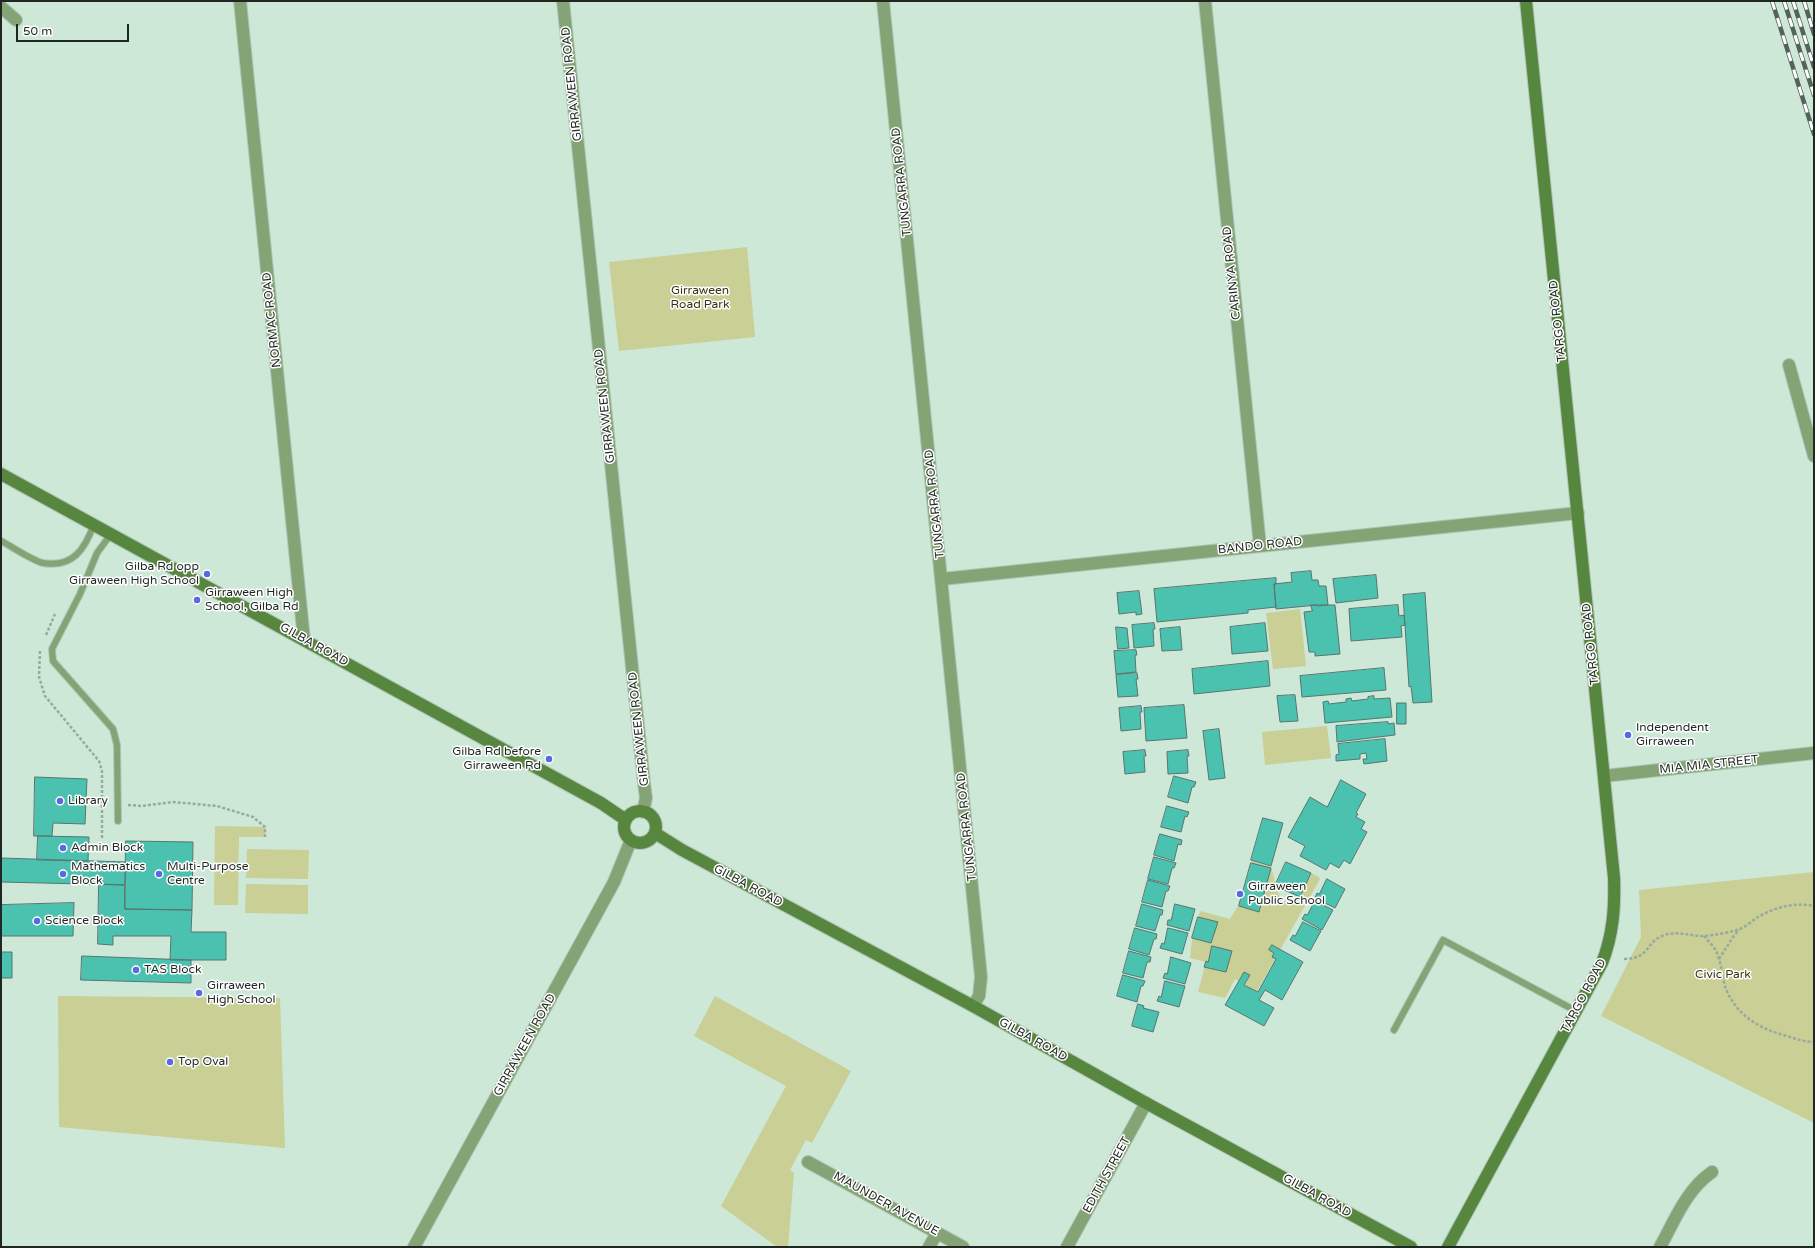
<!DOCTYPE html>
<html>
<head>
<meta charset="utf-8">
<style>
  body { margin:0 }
  #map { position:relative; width:1815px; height:1248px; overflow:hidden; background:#cee8d8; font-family:"Varela Round",sans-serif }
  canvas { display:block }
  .frame { position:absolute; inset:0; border:2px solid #1e2721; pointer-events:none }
  .scale { position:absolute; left:16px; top:24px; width:113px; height:18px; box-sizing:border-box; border:2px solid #1e2721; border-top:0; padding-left:5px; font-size:12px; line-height:14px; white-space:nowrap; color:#1e2721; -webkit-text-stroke:3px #fff; paint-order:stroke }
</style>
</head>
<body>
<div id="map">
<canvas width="1815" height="1248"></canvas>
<div class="frame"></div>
<div class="scale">50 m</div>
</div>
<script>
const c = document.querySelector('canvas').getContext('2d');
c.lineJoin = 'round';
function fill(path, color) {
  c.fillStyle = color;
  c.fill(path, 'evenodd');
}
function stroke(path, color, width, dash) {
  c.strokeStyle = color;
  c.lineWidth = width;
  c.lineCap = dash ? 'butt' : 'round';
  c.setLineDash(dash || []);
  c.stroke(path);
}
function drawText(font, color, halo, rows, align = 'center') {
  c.font = font + ' "Varela Round",sans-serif';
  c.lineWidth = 3;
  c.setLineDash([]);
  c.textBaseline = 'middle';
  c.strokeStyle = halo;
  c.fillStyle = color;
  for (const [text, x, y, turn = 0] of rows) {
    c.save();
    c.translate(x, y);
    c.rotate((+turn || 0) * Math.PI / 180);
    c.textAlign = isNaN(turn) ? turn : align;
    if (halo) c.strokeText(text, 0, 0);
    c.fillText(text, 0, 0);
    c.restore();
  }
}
fill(new Path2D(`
  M747,247L755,337L619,351L609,262Z
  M1300,609L1306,666L1273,669L1266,613Z
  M1327,726L1331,758L1265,765L1262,732Z
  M215,826L265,827V837H239L238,905H214Z
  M247,849L309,850L308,879L246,878Z
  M1252,861L1271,867C1276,881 1274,888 1283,901L1291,902L1300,899L1311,873L1319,877L1320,879L1257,991L1245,985L1250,975L1244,972L1238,981L1235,979L1225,998L1198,992L1206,962L1190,958L1192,939L1200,911L1230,919L1238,906Z
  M1814,872V1123L1601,1016L1641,937L1639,890Z
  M246,884L308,885V914L245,913Z
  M58,996L280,998L285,1148L59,1127Z
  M715,996L851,1071L812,1143L806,1140L790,1170L794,1173L788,1247H777L721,1206L786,1086L694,1036Z`), '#c9cf95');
const building = new Path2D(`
  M1311,571L1312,580H1318L1319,586H1326L1328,605L1317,606V605L1276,609L1274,584L1292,582L1291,573Z
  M1376,575L1378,598L1336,603L1333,579Z
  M1276,578V584H1274L1276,607L1248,610V613L1157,622L1154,589Z
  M1139,591L1142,614L1136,615V612L1119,614L1117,593Z
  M1425,593L1432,702L1413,703L1411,686L1409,687L1403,595Z
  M1311,605H1335L1340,654L1315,656V652H1309L1304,612L1312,611Z
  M1398,605L1399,616L1404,615L1405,625L1401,626L1402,637L1351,641L1349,609Z
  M1154,623L1155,629H1153L1154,646L1134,648L1132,625Z
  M1265,623L1268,651L1232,654L1230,627Z
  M1116,627L1127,628L1129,648L1118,649Z
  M1180,627L1182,650L1162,651L1160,629Z
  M1136,650L1137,655H1135L1136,672L1116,674L1114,651Z
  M1268,661L1270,686L1194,694L1192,669Z
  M1384,668L1386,690L1302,697L1300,676Z
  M1137,673L1138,679H1136L1138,696L1118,697L1116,675Z
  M1295,695L1298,721L1280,722L1277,696Z
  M1374,696V699L1390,698L1392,717L1325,723L1323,702L1328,701L1329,704L1346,702V699L1351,698L1352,701L1368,699V697Z
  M1397,703H1406V724H1397Z
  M1184,705L1187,738L1146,741L1144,708Z
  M1141,706L1142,712H1140L1141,729L1121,731L1119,708Z
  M1388,722V724L1394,723L1395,735L1337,742L1336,726Z
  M1219,729L1225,778L1209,780L1203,731Z
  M1385,739L1387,761L1364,764L1363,759H1367L1366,753L1360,754V759L1336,761V755L1339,754L1338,744Z
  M1145,750L1146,756H1144L1145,772L1125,774L1123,752Z
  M1188,750L1189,756H1187L1188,773L1168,774L1167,752Z
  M1174,776L1196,782L1194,787H1192L1188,803L1168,797Z
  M35,777L87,779L85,824L53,823L52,836H34Z
  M1341,780L1366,794L1356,813L1358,814L1356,817L1365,822L1361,829L1367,832L1350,864L1344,860L1339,868L1330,863L1326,870L1300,856L1305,846L1288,837L1310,797L1327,807Z
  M1167,806L1189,812L1187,817L1185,816L1181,832L1161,827Z
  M1263,818L1283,823L1271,866L1251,860Z
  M1160,834L1182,840L1181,845L1178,844L1174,861L1154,855Z
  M38,836L89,837L88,861L37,860Z
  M126,841L193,842L192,910L125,909Z
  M1154,857L1176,863L1174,868H1172L1168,884L1148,879Z
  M1,858L126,862L125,885L1,882Z
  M1286,862L1311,873L1300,897L1275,886Z
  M1251,863L1271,868L1259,912L1239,906Z
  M1327,879L1345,889L1335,908L1315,898L1317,893L1319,894Z
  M1148,880L1170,886L1168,891H1166L1162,907L1142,902Z
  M99,884L125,885V909L192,910L191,932H226V960H170L171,936H113V945L98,944Z
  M1315,901L1333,910L1322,930L1302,919L1305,914L1307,915Z
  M74,903L73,936H1V905Z
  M1142,904L1163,910L1162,915H1160L1155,931L1136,926Z
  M1175,904L1195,909L1189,931L1167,925L1168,920H1171Z
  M1198,917L1218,922L1211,943L1192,938Z
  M1303,922L1321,931L1310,951L1290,940L1293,935L1295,936Z
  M1135,928L1157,934L1156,939H1154L1149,955L1129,949Z
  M1168,928L1188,933L1182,954L1160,948L1162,943L1164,944Z
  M1272,945L1303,962L1282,1000L1265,990L1259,1000L1274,1008L1264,1026L1225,1005L1244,972L1250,975L1244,985L1258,992L1276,959L1272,957L1274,953L1269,950Z
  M1212,946L1232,951L1226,972L1204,967L1206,961L1208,962Z
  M1129,951L1151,957L1150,962H1147L1143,978L1123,973Z
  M1,952H12V978H1Z
  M82,956L191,960V983L81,980Z
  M1171,957L1191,963L1185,984L1163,978L1165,973L1167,974Z
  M1123,975L1145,981L1143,986H1141L1137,1002L1117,996Z
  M1165,981L1185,986L1179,1007L1157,1001L1159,996L1161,997Z
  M1138,1004L1144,1006L1143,1008L1159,1012L1153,1032L1132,1026Z`);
fill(building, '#4bc1af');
stroke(building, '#58756f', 1);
const lane = new Path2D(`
  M111,534L97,553L80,594L52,649L53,661L113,729L117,745L118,821
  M1,541C11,546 33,561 43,563C73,568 85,549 94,524
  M1394,1030L1443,940L1576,1011`);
const street = new Path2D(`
  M240,1L304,640
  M563,1L644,783L646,798L643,812
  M883,1L981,977L979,996L973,1006
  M1205,1L1260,546
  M1,7L16,20
  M1789,365L1814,456
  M942,579L1578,513
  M1604,776L1814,753
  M808,1162L963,1247
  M414,1247L614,882L631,840
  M929,1247L937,1233
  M1067,1247L1146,1103
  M1660,1247C1675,1220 1686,1190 1712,1172`);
const secondary = new Path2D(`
  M1,474L601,803L626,820
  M624 827a16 16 0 1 1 32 0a16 16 0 1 1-32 0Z
  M655,833L682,850L973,1006L1146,1103L1411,1247
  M1448,1247L1602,963C1613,935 1615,908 1614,878L1526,1`);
stroke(lane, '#aec5b7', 8);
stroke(street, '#aec5b7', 14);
stroke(secondary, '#aec5b7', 14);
stroke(new Path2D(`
  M46,635L55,614
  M40,651L39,677L45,696L99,761L102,771V838
  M128,805L142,806L173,802L217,806L253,817L265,827V837
  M1704,936C1709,942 1716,948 1718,956C1722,966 1722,978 1726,989C1737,1016 1760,1029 1787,1036C1796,1039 1805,1042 1814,1042
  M1624,959C1651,958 1644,944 1662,936C1677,930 1689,936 1704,936C1715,935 1727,933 1737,930C1745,928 1752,921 1758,917C1775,907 1795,902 1814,906
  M1719,959L1733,937L1739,930`), '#96ab9e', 2.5, [3, 2]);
stroke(lane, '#85a475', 6);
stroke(street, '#85a475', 12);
stroke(secondary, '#57863e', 12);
const rail = new Path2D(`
  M1772,1L1814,134
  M1784,1L1814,95
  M1793,1L1814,67
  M1804,1L1814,34`);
stroke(rail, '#546259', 4.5);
stroke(rail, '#fff', 3, [9]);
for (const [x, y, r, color] of [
  [207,574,4,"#596ae1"],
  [197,600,4,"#596ae1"],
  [1628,735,4,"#596ae1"],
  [549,759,4,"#596ae1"],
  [60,801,4,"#596ae1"],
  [63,848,4,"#596ae1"],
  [63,874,4,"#596ae1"],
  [159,874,4,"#596ae1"],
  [1240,894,4,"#596ae1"],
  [37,921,4,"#596ae1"],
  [136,970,4,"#596ae1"],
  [199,993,4,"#596ae1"],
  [170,1062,4,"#596ae1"]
]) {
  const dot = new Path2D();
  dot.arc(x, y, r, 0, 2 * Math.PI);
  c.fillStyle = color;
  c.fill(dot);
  stroke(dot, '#fff', 1.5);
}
drawText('12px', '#1e2721', '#fff', [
  ["GIRRAWEEN ROAD",572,84,-96],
  ["TUNGARRA ROAD",902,182,-96],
  ["CARINYA ROAD",1232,273,-96],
  ["NORMAC ROAD",272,320,-96],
  ["TARGO ROAD",1558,321,-96],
  ["GIRRAWEEN ROAD",605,406,-96],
  ["TUNGARRA ROAD",935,504,-96],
  ["BANDO ROAD",1260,546,-6],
  ["TARGO ROAD",1591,644,-96],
  ["GILBA ROAD",314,645,29],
  ["GIRRAWEEN ROAD",639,729,-96],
  ["MIA MIA STREET",1709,765,-6],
  ["TUNGARRA ROAD",967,827,-96],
  ["GILBA ROAD",748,886,28],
  ["TARGO ROAD",1584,996,-62],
  ["GILBA ROAD",1033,1040,29],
  ["GIRRAWEEN ROAD",525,1045,-61],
  ["EDITH STREET",1107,1175,-61],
  ["GILBA ROAD",1317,1196,29],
  ["MAUNDER AVENUE",886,1204,29]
]);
drawText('12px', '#343611', '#fff', [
  ["Girraween",700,291],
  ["Road Park",700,305],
  ["Civic Park",1723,975]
]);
drawText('12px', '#1e2721', '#fff', [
  ["Gilba Rd opp",199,567,"right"],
  ["Girraween High School",199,581,"right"],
  ["Girraween High",205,593],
  ["School, Gilba Rd",205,607],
  ["Independent",1636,728],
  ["Girraween",1636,742],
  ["Gilba Rd before",541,752,"right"],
  ["Girraween Rd",541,766,"right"],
  ["Library",68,801],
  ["Admin Block",71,848],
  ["Mathematics",71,867],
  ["Block",71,881],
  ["Multi-Purpose",167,867],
  ["Centre",167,881],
  ["Girraween",1248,887],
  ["Public School",1248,901],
  ["Science Block",45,921],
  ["TAS Block",144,970],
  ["Girraween",207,986],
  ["High School",207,1000],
  ["Top Oval",178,1062]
], 'left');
</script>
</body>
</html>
